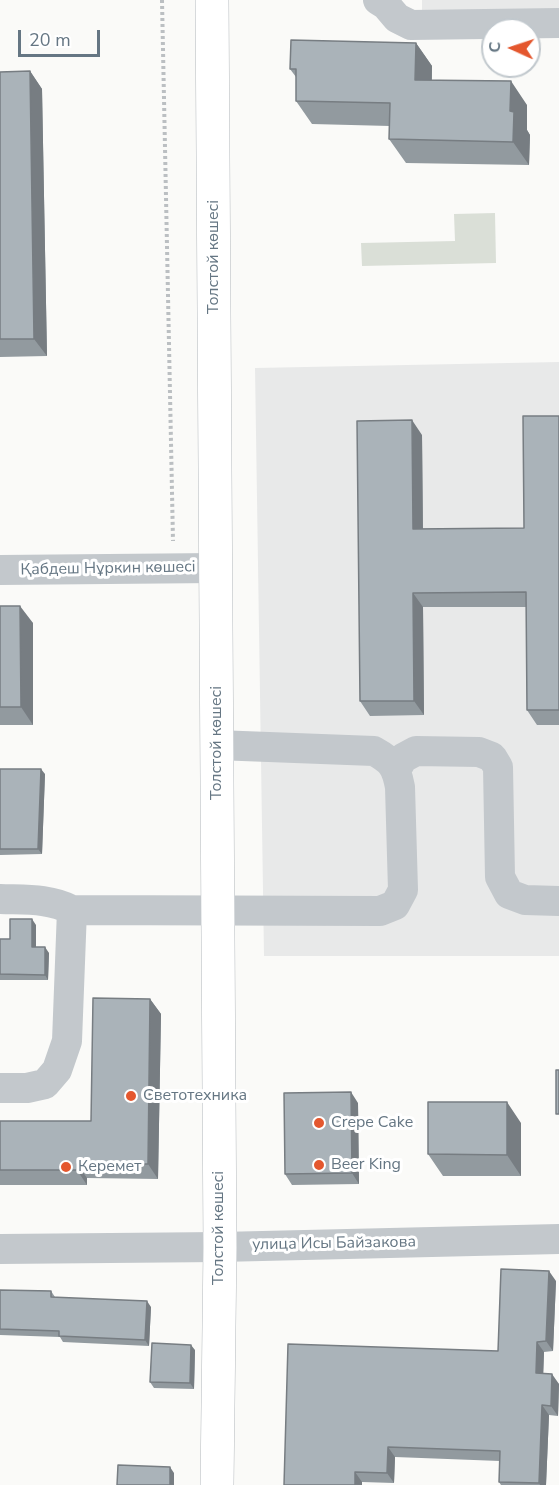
<!DOCTYPE html>
<html>
<head>
<meta charset="utf-8">
<style>
  body { margin:0 }
  #map { position:relative; width:559px; height:1485px; overflow:hidden; background:#fafaf8; font-family:"Nunito Sans",sans-serif }
  canvas { display:block }
  .north { position:absolute; left:481px; top:18px; width:60px; height:60px; box-sizing:border-box; background:#fff; border:2px solid #c1c8cd; border-radius:50%; rotate:273deg; font-size:16px; font-weight:700; line-height:24px; text-align:center; color:#657683 }
  .north::after { content:''; display:block; margin:auto; width:21px; height:27px; background:#e4572e; clip-path:polygon(50% 0,100% 100%,50% 72%,0 100%) }
  .scale { position:absolute; left:18px; top:30px; width:82px; height:27px; box-sizing:border-box; border:3px solid #657683; border-top:0; padding-left:8px; font-size:18px; line-height:21px; white-space:nowrap; color:#657683; -webkit-text-stroke:4px #fff; paint-order:stroke }
</style>
</head>
<body>
<div id="map">
<canvas width="559" height="1485"></canvas>
<div class="north">С</div>
<div class="scale">20 m</div>
</div>
<script>
const c = document.querySelector('canvas').getContext('2d');
c.lineJoin = 'round';
function fill(path, color) {
  c.fillStyle = color;
  c.fill(path, 'evenodd');
}
function stroke(path, color, width, dash) {
  c.strokeStyle = color;
  c.lineWidth = width;
  c.lineCap = dash ? 'butt' : 'round';
  c.setLineDash(dash || []);
  c.stroke(path);
}
function drawText(font, color, halo, rows, align = 'center') {
  c.font = font + ' "Nunito Sans",sans-serif';
  c.lineWidth = 6;
  c.setLineDash([]);
  c.textBaseline = 'middle';
  c.strokeStyle = halo;
  c.fillStyle = color;
  for (const [text, x, y, turn = 0] of rows) {
    c.save();
    c.translate(x, y);
    c.rotate((+turn || 0) * Math.PI / 180);
    c.textAlign = isNaN(turn) ? turn : align;
    if (halo) c.strokeText(text, 0, 0);
    c.fillText(text, 0, 0);
    c.restore();
  }
}
fill(new Path2D(`
  M422,0H559V10H422Z
  M559,362V956H264L255,368Z`), '#e8e9e9');
fill(new Path2D(`
  M495,213L496,263L362,266L361,243L455,241L454,214Z`), '#dadfd7');
const major = new Path2D(`
  M212,0L220,1247L217,1485`);
stroke(major, '#b5babe', 34);
stroke(new Path2D(`
  M162,0L173,541`), '#bbbfc2', 4, [3, 3]);
stroke(new Path2D(`
  M378,0L386,5L397,18L411,25L559,23
  M0,570L216,568
  M396,770L403,758L416,751L479,752L492,757L498,767L500,877L509,894L525,900L559,901
  M0,899C25,900 49,898 72,910
  M0,1088H27L45,1084L57,1070L67,1041L72,910L380,911L395,905L403,890L400,787C396,766 392,761 374,751L216,745
  M0,1249L220,1247L559,1239`), '#c3c8cc', 30);
stroke(major, '#fff', 33);
fill(new Path2D(`
  M416,43L432,66V80L527,105V130L530,135L529,165L406,163L389,139L390,126L312,124L296,101V77L290,69Z
  M30,71L42,89L47,356L0,357V72Z
  M559,416V725H537L527,710L526,607H423L424,715L370,716L360,701L422,435L423,529L524,528Z
  M0,606L33,623V725H0Z
  M0,769L45,774L42,854L0,855Z
  M36,925V947L49,953L48,980H0V939H10Z
  M150,999L161,1014L158,1179L87,1178V1185H0V1121H91Z
  M358,1103L359,1184L292,1185L285,1174Z
  M521,1123V1176H443L428,1154Z
  M556,1281L553,1351L544,1352L543,1374L559,1384L558,1416L549,1415L546,1485H501L499,1482L500,1461L395,1457L394,1483L362,1482L284,1485L498,1351Z
  M0,1290L51,1291L55,1297L151,1307L149,1346L63,1342L60,1337L0,1335Z
  M195,1350L194,1389L154,1388L150,1382Z`), '#929a9f');
fill(new Path2D(`
  M416,43L432,66L431,103L415,80Z
  M30,71L42,89L47,356L34,339Z
  M511,81L527,105V130L530,135L529,165L513,142L510,111Z
  M412,420L422,435L423,543L413,529Z
  M413,593L423,607L424,715L414,701Z
  M20,606L33,623V725L21,707Z
  M41,769L45,774L42,854L38,849Z
  M32,919L36,925V953L32,947Z
  M45,947L49,953L48,980L45,975Z
  M150,999L161,1014L158,1179L148,1164Z
  M351,1092L358,1103L359,1184L352,1173Z
  M507,1102L521,1123V1176L507,1155Z
  M77,1164L87,1178V1185L77,1170Z
  M549,1271L556,1281L553,1351L546,1341Z
  M147,1301L151,1307L149,1346L145,1340Z
  M537,1342L544,1352L543,1383L536,1373Z
  M191,1345L195,1350L194,1389L190,1383Z
  M552,1374L559,1384L558,1416L551,1406Z
  M542,1405L549,1415L546,1485H540L539,1483Z
  M388,1447L395,1457L394,1483L387,1473Z
  M170,1467L174,1473V1485H170Z
  M355,1472L362,1482V1485H355Z`), '#777d82');
const building = new Path2D(`
  M291,40L416,43L415,80L511,81L510,111L514,112L513,142L389,139L390,103L296,101V69H290Z
  M30,71L34,339H0V72Z
  M523,416H559V710H527L526,592L413,593L414,701H360L357,421L412,420L413,529L524,528Z
  M0,606H20L21,707H0Z
  M0,769H41L38,849H0Z
  M10,919H32V947H45V975L0,974V939H10Z
  M93,998L150,999L148,1164H77V1170H0V1121H91Z
  M556,1070H559V1114H556Z
  M351,1092L352,1173L285,1174L284,1093Z
  M428,1102H507V1155L428,1154Z
  M501,1269L549,1271L546,1341L537,1342L536,1373L552,1374L551,1406L542,1405L539,1483L499,1482L500,1451L388,1447L387,1473L355,1472V1485H284L288,1344L498,1351Z
  M0,1290L51,1291V1297L147,1301L145,1340L59,1336V1331L0,1329Z
  M152,1343L191,1345L190,1383L150,1382Z
  M118,1465L170,1467V1485H117Z`);
fill(building, '#aab3b9');
stroke(building, '#777d82', 1.5);
for (const [x, y, r, color] of [
  [131,1096,6,"#e4572e"],
  [319,1123,6,"#e4572e"],
  [319,1165,6,"#e4572e"],
  [66,1167,6,"#e4572e"]
]) {
  const dot = new Path2D();
  dot.arc(x, y, r, 0, 2 * Math.PI);
  c.fillStyle = color;
  c.fill(dot);
  stroke(dot, '#fff', 2);
}
drawText('16px', '#657683', '#fff', [
  ["Толстой көшесі",214,257,-90],
  ["Қабдеш Нұркин көшесі",108,569,-1],
  ["Толстой көшесі",217,743,-90],
  ["Толстой көшесі",219,1228,-90],
  ["улица Исы Байзакова",334,1244,-1]
]);
drawText('16px', '#657683', '#fff', [
  ["Светотехника",143,1096],
  ["Crepe Cake",331,1123],
  ["Beer King",331,1165],
  ["Керемет",78,1167]
], 'left');
</script>
</body>
</html>
